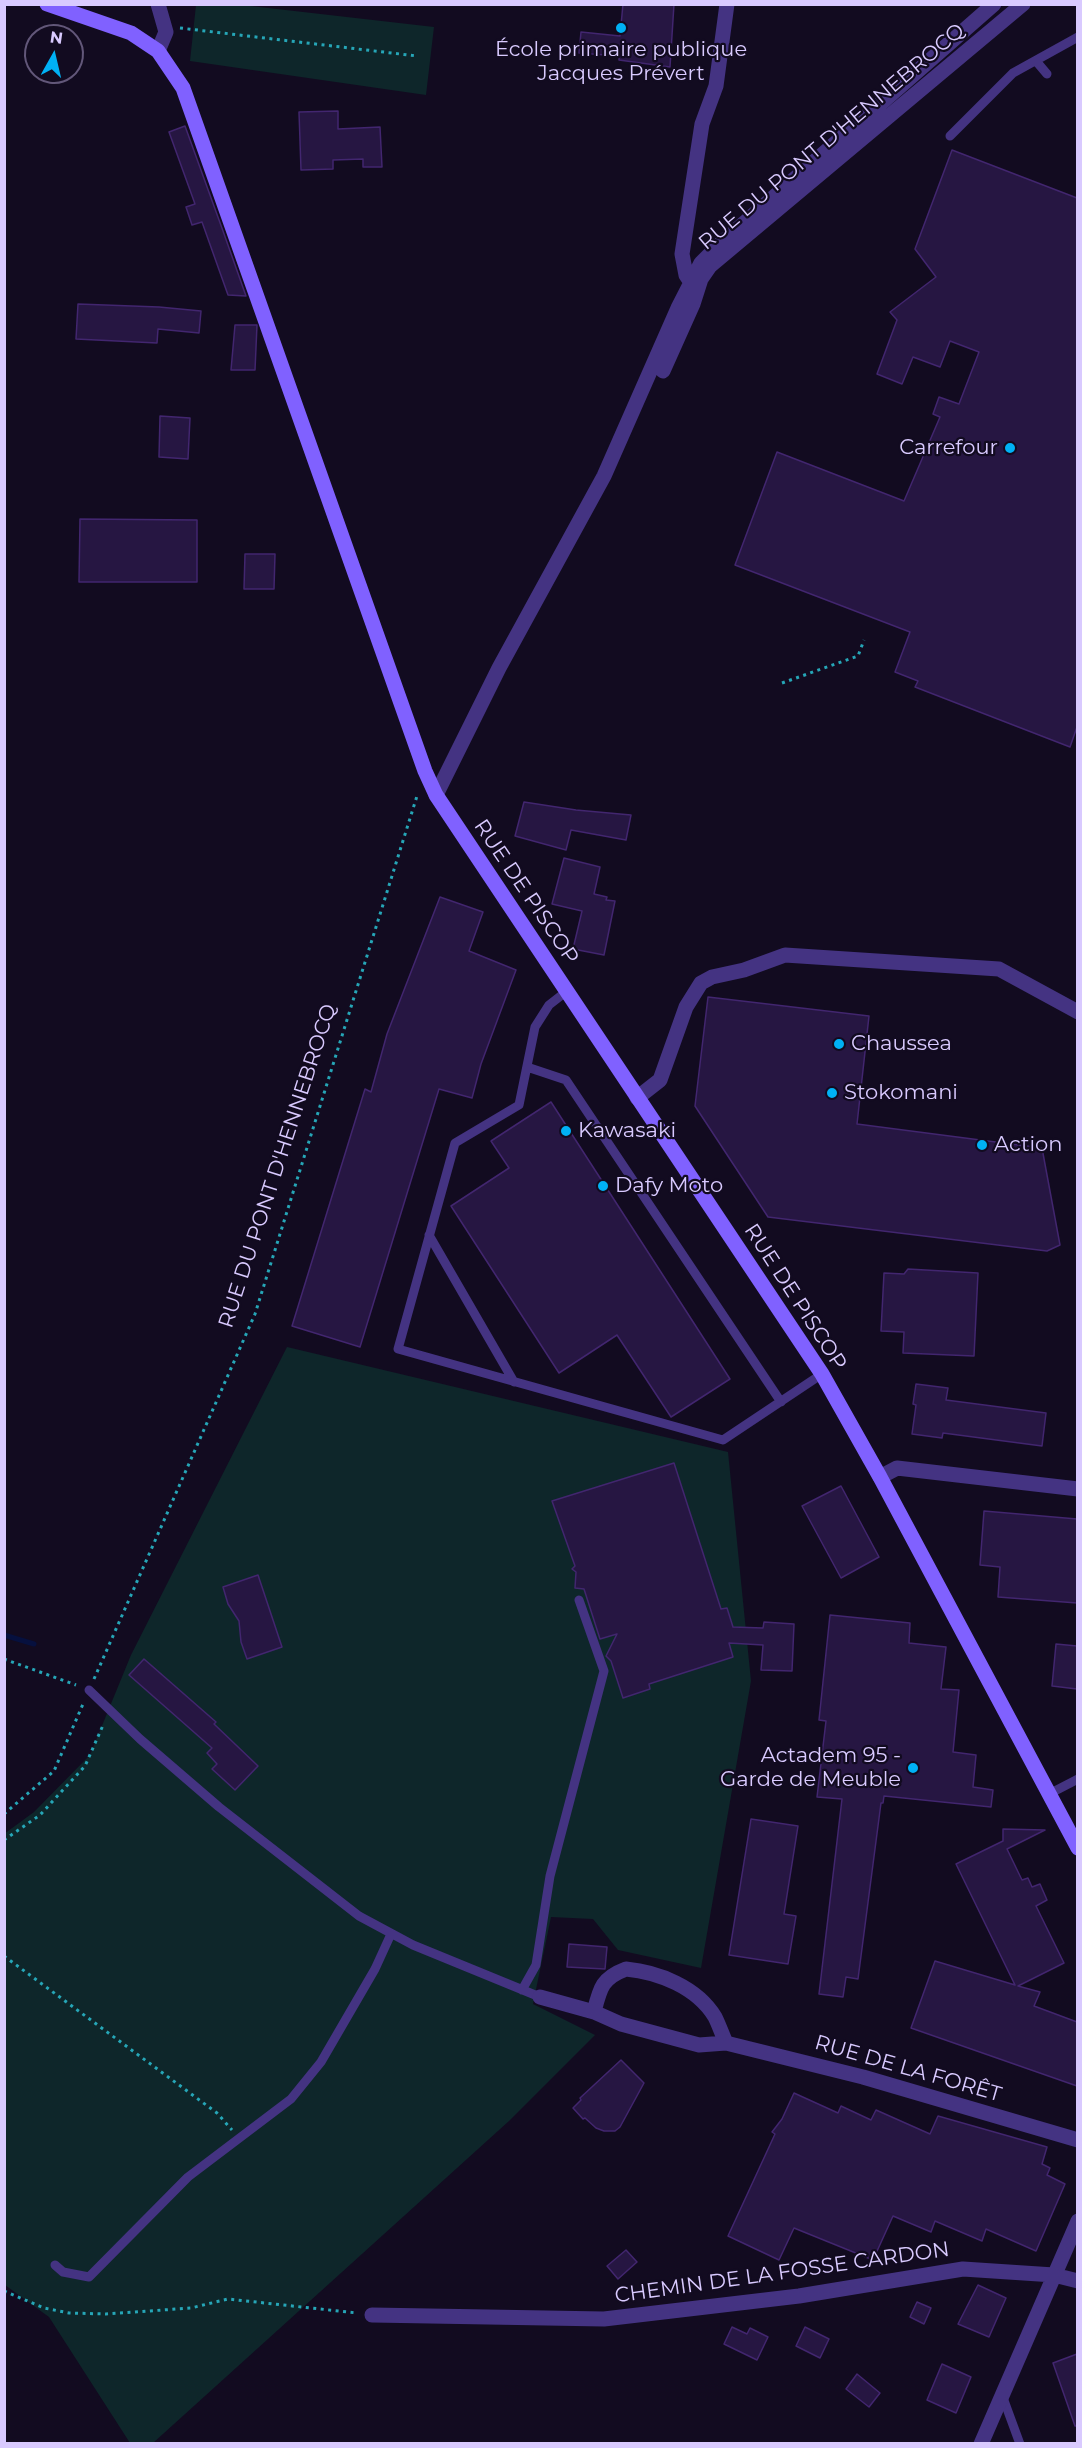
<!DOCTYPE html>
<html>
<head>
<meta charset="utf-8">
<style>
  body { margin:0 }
  #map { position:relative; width:1082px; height:2448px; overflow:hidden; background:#120b20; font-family:Montserrat,sans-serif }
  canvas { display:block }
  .frame { position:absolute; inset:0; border:6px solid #d9caff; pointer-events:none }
  .north { position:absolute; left:24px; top:24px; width:60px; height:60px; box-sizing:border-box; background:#120b20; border:2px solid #625779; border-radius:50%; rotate:8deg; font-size:16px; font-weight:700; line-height:24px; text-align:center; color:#d9caff }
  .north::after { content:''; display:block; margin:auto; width:21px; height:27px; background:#00b1f5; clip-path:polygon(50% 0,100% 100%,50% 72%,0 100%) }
</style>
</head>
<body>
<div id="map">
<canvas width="1082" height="2448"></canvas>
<div class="frame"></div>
<div class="north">N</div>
</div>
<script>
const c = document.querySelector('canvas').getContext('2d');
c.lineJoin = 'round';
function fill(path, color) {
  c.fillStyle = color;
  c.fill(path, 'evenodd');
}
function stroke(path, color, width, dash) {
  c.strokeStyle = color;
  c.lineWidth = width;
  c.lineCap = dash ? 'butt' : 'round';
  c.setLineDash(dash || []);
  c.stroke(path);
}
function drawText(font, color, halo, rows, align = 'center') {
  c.font = font + ' Montserrat,sans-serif';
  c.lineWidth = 4.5;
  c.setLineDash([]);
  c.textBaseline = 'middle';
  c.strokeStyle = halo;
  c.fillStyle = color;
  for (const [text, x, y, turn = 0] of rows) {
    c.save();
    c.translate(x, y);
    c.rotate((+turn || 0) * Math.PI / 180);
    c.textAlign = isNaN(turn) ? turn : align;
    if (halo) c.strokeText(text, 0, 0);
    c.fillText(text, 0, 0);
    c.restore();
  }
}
fill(new Path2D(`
  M196,5H242L434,27L426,95L190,61Z
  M287,1347L728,1452L751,1681L701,1968L618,1950L593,1919L551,1917L533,2004L595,2035L509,2121L153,2443H130L49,2317L5,2285L4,1834L34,1812L90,1755L131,1655Z`), '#0e262a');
stroke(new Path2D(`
  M4,1635L34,1644`), '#06103e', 5);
const building = new Path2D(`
  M623,4H674L670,67L619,60V56L579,53L581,32L620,36Z
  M338,111V129L380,127L382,167H363V159L333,160V169L301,170L299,112Z
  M185,126L223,231L246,296L228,295L202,222L192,225L186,207L195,204L169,132Z
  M952,150L1077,198V727L1070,747L915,687L918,681L895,672L910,632L735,565L777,452L904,501L940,417L933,414L939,397L959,404L979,352L950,341L940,367L913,357L902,384L877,374L897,320L890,312L936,277L915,249Z
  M78,304L159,307L201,311L199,333L158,329L157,343L76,339Z
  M235,325H257L255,370H231Z
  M160,416L190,418L188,459L159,457Z
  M80,519L197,520V582H79Z
  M245,554H275L274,589H244Z
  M524,802L576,810L631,815L626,840L571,830L566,850L515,836Z
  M564,858L600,867L594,894L607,897L606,900L615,901L604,955L573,949L582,911L552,904Z
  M440,897L483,912L469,951L516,970L481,1064L472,1098L439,1089L360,1347L292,1326L365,1089L371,1092L387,1034Z
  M708,997L869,1016L857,1124L1042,1148L1060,1245L1047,1251L768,1217L695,1106Z
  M551,1102L730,1379L671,1417L617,1335L559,1373L451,1206L509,1168L491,1141Z
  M908,1269L978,1273L974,1356L903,1353L904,1332L881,1331L884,1273L904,1274Z
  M916,1384L948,1388L946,1400L1046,1413L1042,1446L943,1433L942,1438L912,1434L916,1405L913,1404Z
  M674,1463L721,1609L727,1608L733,1627L763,1628L764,1622L794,1624L792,1671L761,1670L763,1645L729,1643L733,1657L649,1684L650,1689L623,1698L611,1661L606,1656L617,1634L600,1639L584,1589L575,1588L576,1572L572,1569L575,1566L552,1501Z
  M841,1486L879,1557L841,1578L802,1506Z
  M984,1511L1077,1519V1603L998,1597L1000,1567L980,1565Z
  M258,1575L282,1647L247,1659L241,1642L239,1621L228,1604L223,1587Z
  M830,1615L910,1623L909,1643L946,1647L941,1689L959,1690L953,1752L976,1755L973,1787L993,1790L991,1807L884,1796L883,1803H881L858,1979L846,1977L843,1997L819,1994L842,1799L817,1797L826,1721L819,1720Z
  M1056,1644L1077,1646V1689L1052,1686Z
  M144,1659L216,1722L214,1724L258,1766L235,1790L212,1769L217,1764L207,1753L212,1748L129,1675Z
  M751,1819L798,1826L784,1914L796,1916L788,1964L729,1955Z
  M1003,1829L1045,1830L1007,1849L1022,1880L1028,1878L1032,1887L1040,1884L1047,1900L1036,1906L1064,1963L1018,1986L1040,1992L1034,2006L1077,2022V2086L911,2028L935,1961L1015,1985L956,1864L1003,1841Z
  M569,1944L607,1947L605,1969L567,1967Z
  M621,2060L644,2083L620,2127L615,2131H604L596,2128L585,2118L583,2119L573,2108L581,2100L580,2098Z
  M794,2093L838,2113L841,2106L871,2120L876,2110L930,2134L938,2116L1047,2147L1042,2164L1050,2168L1047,2175L1065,2184L1036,2251L986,2229L982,2241L935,2221L931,2232L893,2216L873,2260L794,2228L779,2260L728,2236L775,2134L772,2132L782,2119Z
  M626,2250L637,2262L618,2279L607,2266Z
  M978,2285L1006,2298L989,2337L958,2324Z
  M917,2302L931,2308L924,2324L910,2317Z
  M732,2327L747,2334L750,2328L768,2337L757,2360L724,2344Z
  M805,2327L829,2339L820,2358L796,2346Z
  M1077,2354V2426H1075L1053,2363Z
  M942,2364L971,2377L956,2413L927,2400Z
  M857,2374L880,2393L869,2407L846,2389Z`);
fill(building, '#261642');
stroke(building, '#42266f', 1.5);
stroke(new Path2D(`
  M180,28L417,56
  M782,683L858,656L864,640
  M4,1659L76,1685
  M94,1679L255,1314L417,796
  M4,1814L54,1771L83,1704
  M4,1840L40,1815L85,1766L104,1723
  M4,1956L217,2113L232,2130
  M4,2291L44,2308L69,2313L106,2314L191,2308L228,2299L357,2313`), '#26a6b7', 3, [3, 4.5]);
stroke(new Path2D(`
  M1036,61L1047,74
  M950,136L1013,73L1078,37
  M567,991L549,1005L535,1027L519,1105L455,1143L398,1349L723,1440L822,1374
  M527,1067L566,1080L781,1402
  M429,1235L514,1382
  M89,1690L140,1739L219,1807L359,1916L413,1945L540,1997
  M1049,1794L1078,1779
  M522,1990L536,1965L550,1876L604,1671L579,1600
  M55,2265L63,2272L89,2277L188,2177L291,2099L321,2062L375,1969L391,1934
  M1002,2395L1020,2444`), '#443382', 9);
stroke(new Path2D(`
  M158,51L166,32L158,4
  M692,284L686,275L682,254L702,124L716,86L727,4
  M663,371L693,304L701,279L710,266L1023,4
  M436,795L499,668L604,476L678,308L701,263L717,247L994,4
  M637,1098L660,1080L686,1007L701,983L712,977L744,970L785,955L999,969L1078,1012
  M880,1477L897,1468L1078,1489
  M626,1969C658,1972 697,1987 715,2017C719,2025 722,2034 726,2043L699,2045L621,2024L594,2012C600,1988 602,1978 626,1969Z
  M540,1997L594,2012
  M726,2043L863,2077L1078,2140
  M372,2315L604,2319L799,2296L963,2269L1054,2275L1078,2281
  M981,2444L1078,2221`), '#443382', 15);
stroke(new Path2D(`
  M47,4L131,33L158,51L183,88L425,771L436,795L822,1374L880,1477L1078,1848`), '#8061ff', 15);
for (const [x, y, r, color] of [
  [621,28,6,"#00b1f5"],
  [1010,448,6,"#00b1f5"],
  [839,1044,6,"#00b1f5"],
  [832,1093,6,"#00b1f5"],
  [566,1131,6,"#00b1f5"],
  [982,1145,6,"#00b1f5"],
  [603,1186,6,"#00b1f5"],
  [913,1768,6,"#00b1f5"]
]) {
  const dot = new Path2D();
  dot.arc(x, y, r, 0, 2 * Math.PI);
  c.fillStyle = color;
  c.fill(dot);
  stroke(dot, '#120b20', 2);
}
drawText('21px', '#d9caff', '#120b20', [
  ["École primaire publique",621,50,"center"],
  ["Jacques Prévert",621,74,"center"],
  ["Carrefour",998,448,"right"],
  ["Chaussea",851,1044],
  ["Stokomani",844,1093],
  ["Kawasaki",578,1131],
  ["Action",994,1145],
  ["Dafy Moto",615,1186],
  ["Actadem 95 -",901,1756,"right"],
  ["Garde de Meuble",901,1780,"right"]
], 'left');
drawText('21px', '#d9caff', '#120b20', [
  ["RUE DU PONT D'HENNEBROCQ",832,137,-40],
  ["RUE DE PISCOP",526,892,56],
  ["RUE DU PONT D'HENNEBROCQ",278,1166,-72],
  ["RUE DE PISCOP",795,1297,57],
  ["RUE DE LA FORÊT",908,2069,16],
  ["CHEMIN DE LA FOSSE CARDON",782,2273,-8]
]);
</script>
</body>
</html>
